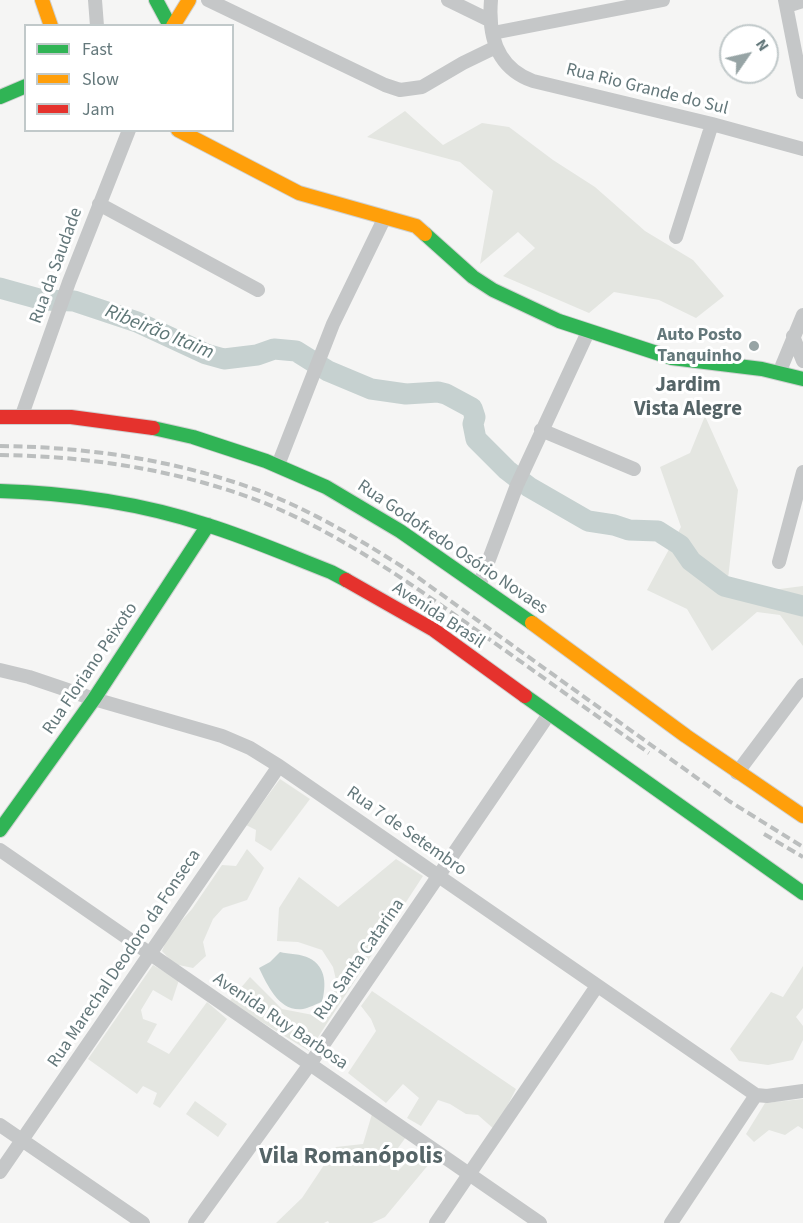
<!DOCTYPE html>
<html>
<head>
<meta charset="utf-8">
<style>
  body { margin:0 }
  #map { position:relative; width:803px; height:1223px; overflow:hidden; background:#f5f5f4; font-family:"Source Sans 3",sans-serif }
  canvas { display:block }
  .legend { position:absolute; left:24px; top:24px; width:210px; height:108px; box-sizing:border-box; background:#fff; border:2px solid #c1c9ca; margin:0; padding:8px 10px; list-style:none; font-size:18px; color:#64787b }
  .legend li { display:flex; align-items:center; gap:12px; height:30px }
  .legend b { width:30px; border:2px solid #c1c9ca }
  .north { position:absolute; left:719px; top:24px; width:60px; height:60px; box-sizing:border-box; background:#fff; border:2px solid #c1c9ca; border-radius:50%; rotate:56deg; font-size:16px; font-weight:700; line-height:24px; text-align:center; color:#64787b }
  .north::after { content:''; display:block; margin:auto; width:21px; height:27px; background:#97a4a5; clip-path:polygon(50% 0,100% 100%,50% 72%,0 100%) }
</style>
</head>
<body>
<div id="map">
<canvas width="803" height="1223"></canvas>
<ul class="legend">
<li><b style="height:8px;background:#30b455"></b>Fast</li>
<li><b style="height:8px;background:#ff9f0a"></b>Slow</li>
<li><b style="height:8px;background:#e5322d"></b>Jam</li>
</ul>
<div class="north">N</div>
</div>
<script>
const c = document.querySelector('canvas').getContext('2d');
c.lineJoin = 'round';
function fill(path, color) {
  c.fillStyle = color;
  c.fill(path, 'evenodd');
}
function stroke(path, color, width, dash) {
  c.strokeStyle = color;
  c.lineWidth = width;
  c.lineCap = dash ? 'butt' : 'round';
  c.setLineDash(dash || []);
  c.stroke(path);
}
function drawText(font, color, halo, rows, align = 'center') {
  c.font = font + ' "Source Sans 3",sans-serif';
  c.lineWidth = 6;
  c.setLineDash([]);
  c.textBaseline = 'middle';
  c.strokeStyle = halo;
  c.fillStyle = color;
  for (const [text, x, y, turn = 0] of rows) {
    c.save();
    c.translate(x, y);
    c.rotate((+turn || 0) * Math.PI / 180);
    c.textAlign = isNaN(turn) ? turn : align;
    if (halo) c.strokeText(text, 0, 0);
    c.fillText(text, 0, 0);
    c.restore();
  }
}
fill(new Path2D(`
  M405,111L443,145L482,123L509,127L553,160L595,187L645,231L693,260L724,296L696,318L659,300L614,292L589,313L503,276L535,248L518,232L480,264L493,191L460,162L367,137Z
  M705,416L738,490L728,579L772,590L803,586V646L780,615L757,612L712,651L687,609L647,590L681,527L660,467L690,453Z
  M280,779L310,799L271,851L255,841L256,830L246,825Z
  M247,849L264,868L247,900L223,908L213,919L203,942L206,956L193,968L174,964L162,951L168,936L192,909L222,865L236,866Z
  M396,859L423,876L309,1051L229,1002L250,977L282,1009L313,1015L327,1009L337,984L333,967L322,950L298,942L277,941L279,908L299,877L338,907Z
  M153,965L179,980L172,1001L153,990L141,1010L143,1019L157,1024L147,1042L169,1054L207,1002L227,1019L160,1108L153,1104L157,1093L143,1086L137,1094L88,1059Z
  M803,966V1008L796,1017L803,1026V1040L793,1060L768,1065L739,1061L730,1049L771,992L783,997Z
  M372,991L516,1089L495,1130L478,1115L466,1114L450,1104L438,1100L421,1126L407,1118L419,1098L403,1084L386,1103L348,1073L376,1031L371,1019L361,1006Z
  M803,1099V1129L798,1126L785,1135L769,1130L754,1142L746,1134L765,1103Z
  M195,1101L227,1124L218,1137L186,1114Z
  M372,1114L406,1137L390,1159L398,1171L421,1147L434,1158L385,1217L372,1223H329L328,1221L324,1223H276L302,1198L336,1147L363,1144Z`), '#e4e6e1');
fill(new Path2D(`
  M280,952C288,954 302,954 309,958C327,967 326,986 322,1002C316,1004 309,1008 303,1009C279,1012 268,986 259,968L270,962Z`), '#c6d1d0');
stroke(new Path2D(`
  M0,288L43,300L74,301L137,322L206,354L224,359L257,355L274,349L296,351L328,371L371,389L406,394L438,392L446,394L472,408L475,417L473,424L476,439L507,470L529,487L588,521L614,525L629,530L658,531L680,545L691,561L724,586L803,606`), '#c6d1d0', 21);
const fast = new Path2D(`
  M156,0L170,26
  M0,97L26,86
  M425,234L473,277L493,290L559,321L672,358L762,369L803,379
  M153,428L193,437L266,461L326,487L400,531L532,623
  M0,491C70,493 140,503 207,525C249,538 290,556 331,572L346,580
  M525,696L803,893
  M0,830L94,699L208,525`);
const slow = new Path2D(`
  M42,0L51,26
  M173,26L189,0
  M178,130L299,193L416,226L425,234
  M532,623L686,736L803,816`);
const jam = new Path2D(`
  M0,417H71L153,428
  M346,580L434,630L525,696`);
stroke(fast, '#cfd1d1', 16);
stroke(slow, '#cfd1d1', 16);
stroke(jam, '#cfd1d1', 16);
stroke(new Path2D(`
  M95,0L97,26
  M208,0L385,85L400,90L422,87L463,63L496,47
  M448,0L489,20
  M491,0C488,36 497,68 533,81L712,124L803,149
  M785,0L803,92
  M787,6L803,1
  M493,33L663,0
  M99,204L258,290
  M676,237L712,124
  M793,336L803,361
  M779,373L803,315
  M22,415L69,282L129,130
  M541,430L634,469
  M278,465L333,324L385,217
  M779,562L803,472
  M479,586L517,485L588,332
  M0,670L29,677L94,699L222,736L250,748L279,766L756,1095L767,1096L803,1091
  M737,773L803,685
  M0,850L540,1223
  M0,1125L143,1223
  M0,1172L279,766
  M195,1223L310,1064L549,714
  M436,1223L597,986
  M671,1223L756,1095`), '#c5c7c8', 14);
stroke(fast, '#30b455', 14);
stroke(slow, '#ff9f0a', 14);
stroke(jam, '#e5322d', 14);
stroke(new Path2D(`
  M0,446C89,447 176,460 260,491C313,511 362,541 409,571L729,801L803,847
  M0,455C88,456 179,470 262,502C341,534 410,583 479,632C536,672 592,713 649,753
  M764,834L803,857`), '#bbbebe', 4, [9, 4.5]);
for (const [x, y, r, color] of [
  [754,346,6,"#97a4a5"]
]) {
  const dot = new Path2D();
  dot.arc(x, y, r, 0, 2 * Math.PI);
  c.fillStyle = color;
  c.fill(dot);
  stroke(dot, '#fff', 2);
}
drawText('18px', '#64787b', '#fff', [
  ["Rua Rio Grande do Sul",647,90,14],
  ["Rua da Saudade",57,266,-70],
  ["Rua Godofredo Osório Novaes",452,548,34],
  ["Avenida Brasil",438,616,33],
  ["Rua Floriano Peixoto",91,669,-56],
  ["Rua 7 de Setembro",406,832,35],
  ["Rua Marechal Deodoro da Fonseca",125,959,-56],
  ["Rua Santa Catarina",360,960,-55],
  ["Avenida Ruy Barbosa",280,1022,34]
]);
drawText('bold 18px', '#64787b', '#fff', [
  ["Auto Posto",742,336],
  ["Tanquinho",742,357]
], 'right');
drawText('italic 20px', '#5e7676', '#fff', [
  ["Ribeirão Itaim",159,333,22]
]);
drawText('bold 21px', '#556467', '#fff', [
  ["Jardim",688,386],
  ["Vista Alegre",688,410]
]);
drawText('bold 24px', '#556467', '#fff', [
  ["Vila Romanópolis",351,1158]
]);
</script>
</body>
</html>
